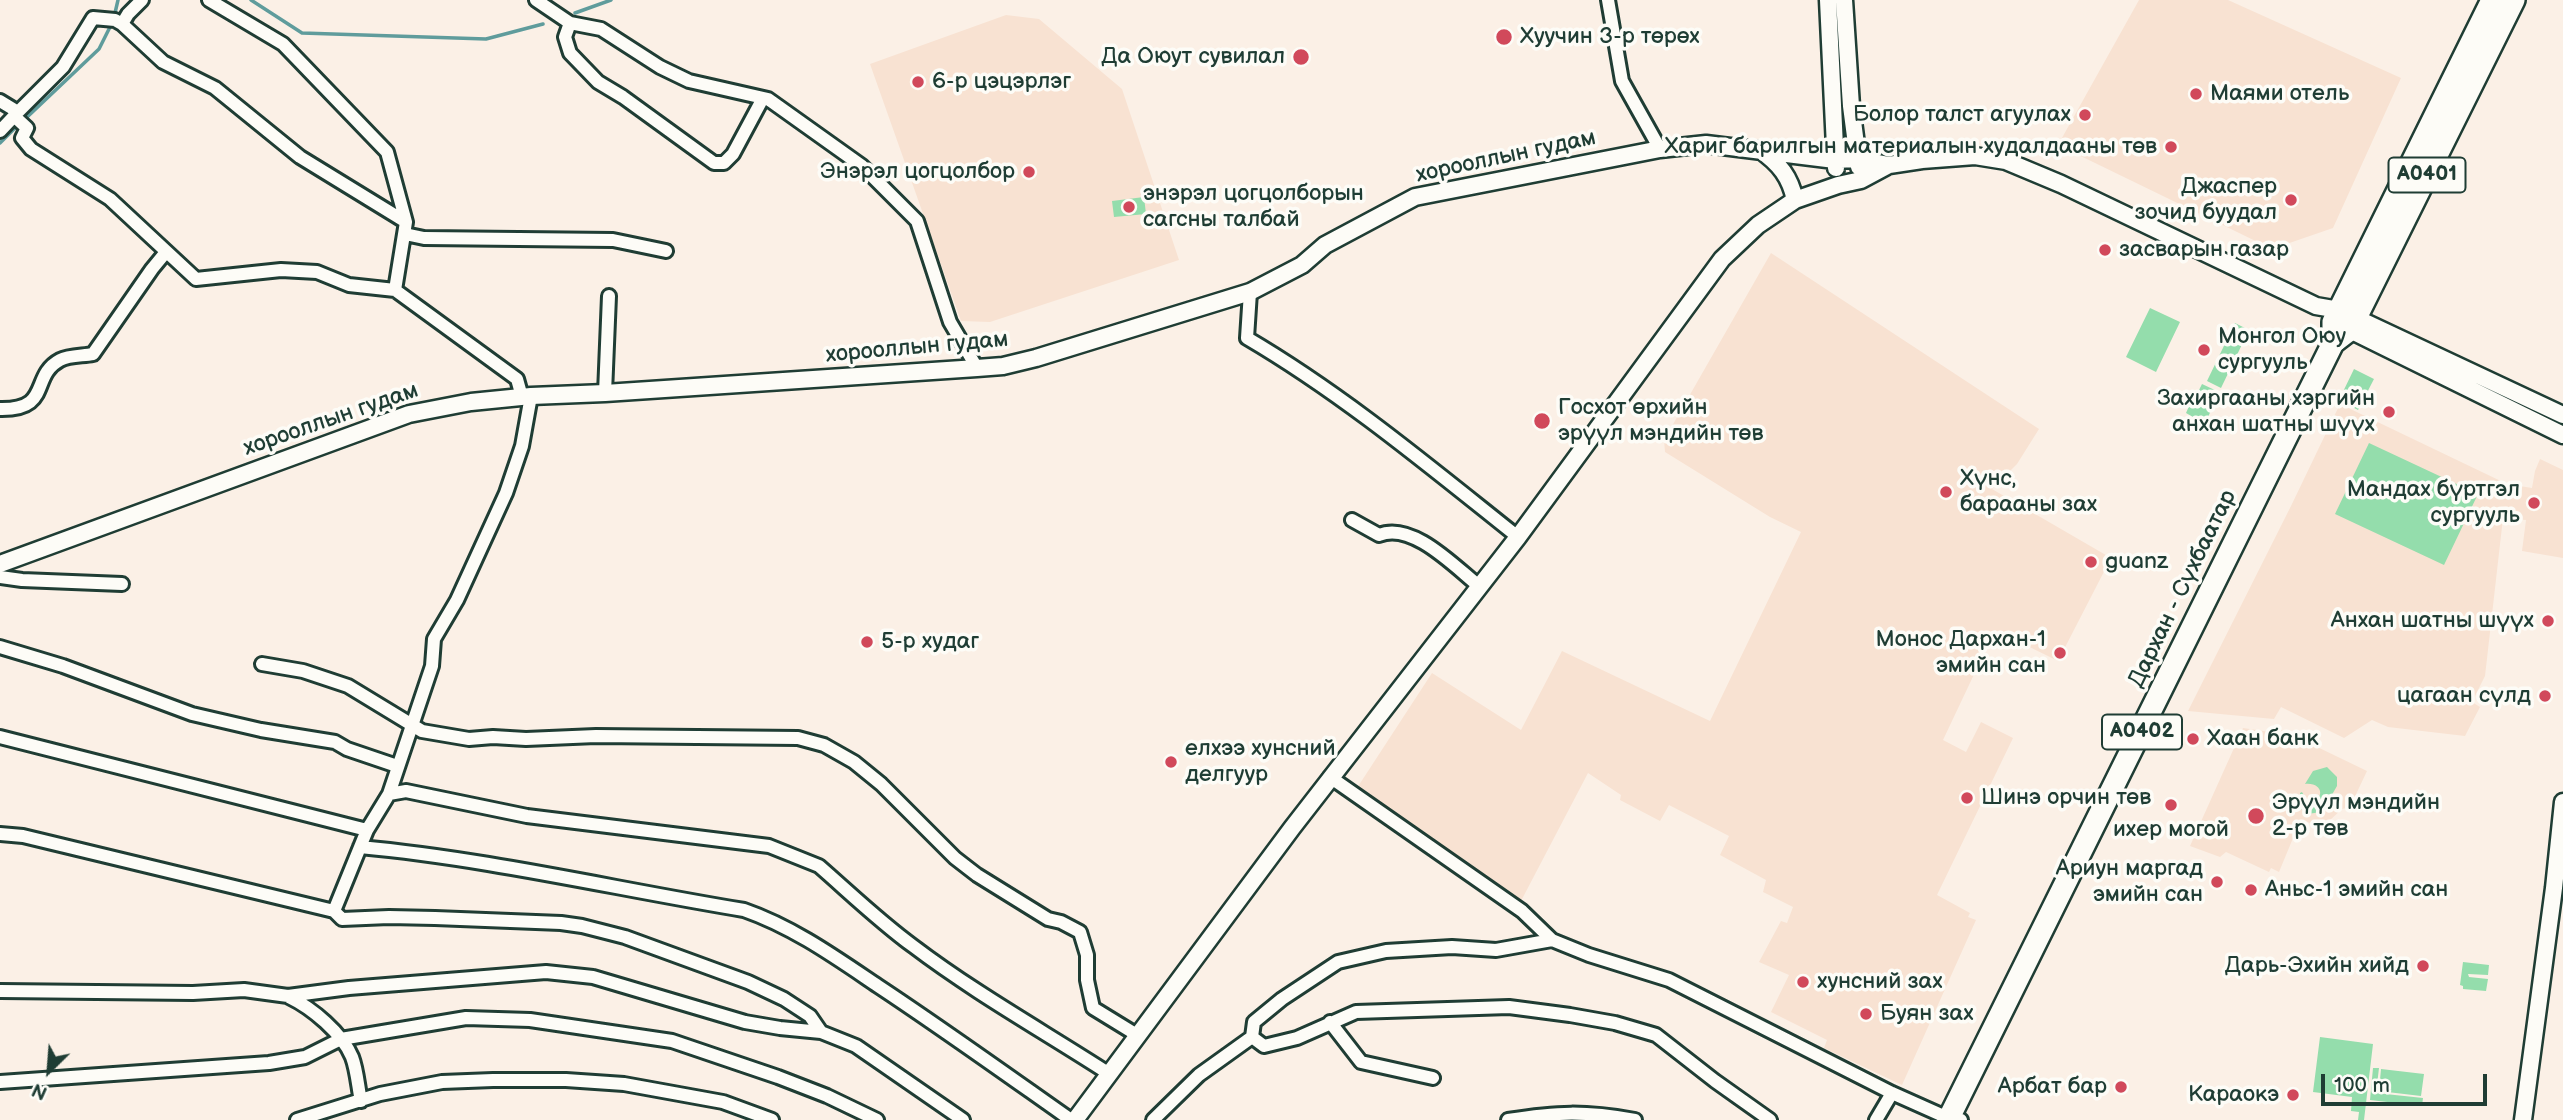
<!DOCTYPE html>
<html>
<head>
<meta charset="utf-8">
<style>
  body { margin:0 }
  #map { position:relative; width:2563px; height:1120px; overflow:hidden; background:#fbf0e6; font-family:"Balsamiq Sans",sans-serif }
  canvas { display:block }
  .north { position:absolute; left:14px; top:1036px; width:70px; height:70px; -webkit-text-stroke:5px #fdfcf7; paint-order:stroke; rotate:205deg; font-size:19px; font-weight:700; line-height:28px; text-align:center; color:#1f3d34 }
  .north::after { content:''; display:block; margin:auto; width:24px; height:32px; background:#1f3d34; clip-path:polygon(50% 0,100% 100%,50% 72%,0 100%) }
  .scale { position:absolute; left:2321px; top:1074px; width:166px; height:32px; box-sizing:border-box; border:4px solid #1f3d34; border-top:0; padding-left:9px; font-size:21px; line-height:24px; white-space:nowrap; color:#1f3d34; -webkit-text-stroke:5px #fdfcf7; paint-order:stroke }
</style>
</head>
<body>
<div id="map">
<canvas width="2563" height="1120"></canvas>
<div class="north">N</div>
<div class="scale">100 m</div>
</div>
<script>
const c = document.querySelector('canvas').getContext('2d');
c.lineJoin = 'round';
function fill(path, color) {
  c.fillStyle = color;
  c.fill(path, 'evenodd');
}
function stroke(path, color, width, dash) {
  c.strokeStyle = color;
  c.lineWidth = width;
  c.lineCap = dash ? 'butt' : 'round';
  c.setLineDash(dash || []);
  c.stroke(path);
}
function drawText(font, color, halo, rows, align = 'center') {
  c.font = font + ' "Balsamiq Sans",sans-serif';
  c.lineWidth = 7;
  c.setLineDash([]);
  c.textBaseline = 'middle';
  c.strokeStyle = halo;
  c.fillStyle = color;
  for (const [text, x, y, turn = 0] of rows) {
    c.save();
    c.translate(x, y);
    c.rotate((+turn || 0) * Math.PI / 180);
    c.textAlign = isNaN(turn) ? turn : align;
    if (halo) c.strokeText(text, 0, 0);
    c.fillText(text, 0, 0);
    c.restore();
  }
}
fill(new Path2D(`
  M2139,0H2228L2401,78L2333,228L2272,249L2058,145Z
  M1006,15L1039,19L1122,89L1179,260L990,322L961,321L870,64Z
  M1771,253L2039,429L2017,464L1992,489L2111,558L2058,661L1995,630L1943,740L1966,752L1981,722L2013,738L1937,895L1970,913L1968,917L1976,920L1902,1085L1824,1048L1827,1040L1771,1012L1789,975L1759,962L1781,921L1787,923L1793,907L1763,892L1766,880L1720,855L1729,836L1669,805L1660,821L1620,800L1621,795L1588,773L1521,901L1433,845L1357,788L1432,673L1521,730L1562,651L1710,721L1801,532L1770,517L1665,452L1664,440Z
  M2340,404L2507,484L2532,488L2535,471L2540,459L2563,470V558L2522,551L2526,520L2503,518L2485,676L2472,702L2480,707L2465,736L2388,727L2372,720L2344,738L2281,707L2274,719L2188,711L2291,506Z
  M2243,728L2270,732L2280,729L2367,771L2350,807L2342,809L2329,821L2317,825L2307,822L2304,827L2298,826L2279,872L2271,868L2269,872L2226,852L2220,857L2190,846Z`), '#f8e2d2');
fill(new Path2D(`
  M1144,197L1146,214L1114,217L1112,201Z
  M2150,308L2180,322L2156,372L2126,357Z
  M2235,323L2249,330L2221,388L2207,381Z
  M2354,369L2374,379L2358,410L2339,400Z
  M2202,384L2219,392L2205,424L2186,413L2194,395L2196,396Z
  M2369,443L2478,494L2444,565L2335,514Z
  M2327,767L2337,777V786L2322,812L2307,814L2300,808V793L2302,792L2307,801C2325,803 2325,782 2305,784L2313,771Z
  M2463,962L2489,965L2488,975L2468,974L2469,977L2488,979L2486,991L2463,989V986L2460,985Z
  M2320,1037L2373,1044L2364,1120H2358L2359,1112L2351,1111L2352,1097L2313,1092Z
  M2373,1068H2379L2376,1093L2423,1098L2422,1106L2370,1100Z
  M2381,1069L2424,1074L2421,1096L2379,1091Z`), '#94ddac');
stroke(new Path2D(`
  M251,0L302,33L486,39L543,24
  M115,13L118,0
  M575,13L611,0
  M24,120L99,49L111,25
  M0,143L18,125`), '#5f9c9c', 3.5);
const street = new Path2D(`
  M209,0L283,44L387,152L406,222L395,290L517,379L522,397
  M536,0L570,23L601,29L660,67L689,81L768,99L862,166L917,221L950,322L977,368
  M1608,0L1622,81L1660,149
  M570,23L565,37L570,53L598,82L623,97L714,163H724L733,154L763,98
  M122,24L128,14L142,0
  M0,101L18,112L63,67L93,18L115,20L122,24L163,62L215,88L300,157L406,222
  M14,116L27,128L22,138L31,149L110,199L196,279L281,270L317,272L349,285L395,290
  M0,131L18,112
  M405,234L424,238L613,240L666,251
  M1250,292L1247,338C1344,395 1430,467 1518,537
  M605,393L609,296
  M0,409C52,410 30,376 60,360C69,355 83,356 93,354L152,269L166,252
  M1352,520L1379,535C1412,521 1455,567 1479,586
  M0,577L22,580L122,584
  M0,647L63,666L192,714L261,730L335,742L347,749L397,766
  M262,664L303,671L348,686L422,731L469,739L493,737L526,739L596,736L798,738L824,745L854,762L881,784L955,858L977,875L1048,919L1061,922L1080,932L1087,955V980L1093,1008L1137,1035
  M0,737L367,830
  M1330,777L1522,911L1552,940L1589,955L1669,980L1892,1093L1948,1118L1961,1120
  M389,794L406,791L527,816L769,846L819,866C850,893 880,922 913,946C975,993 1043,1031 1108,1073
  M0,834L23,836L334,911
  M360,847C489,859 616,889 744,910C793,927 835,957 878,986C943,1029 1007,1075 1071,1120
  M0,991L193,993L244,990L288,996L349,988L546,972L593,977L745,1022L780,1028L821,1032L810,1016L784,999L748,982L625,937L582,926L561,923L435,918L389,917L342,919L334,911L367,830L389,794L432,666L434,639L457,600L506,493L522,446L531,396
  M289,997C312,1008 342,1033 352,1057C357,1070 358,1087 361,1101
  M1330,1022L1361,1062L1433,1078
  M821,1032L856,1046L963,1120
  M1252,1037L1264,1046L1297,1038L1356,1012L1509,1007L1570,1015L1615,1023L1656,1035L1715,1081L1770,1120
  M0,1082L269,1063L305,1057L341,1039L466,1018L530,1020L672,1041L778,1077L827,1096L877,1120
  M297,1120L380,1094L442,1082L493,1080H566L624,1084L723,1102L772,1120
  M1153,1120L1199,1075L1252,1037L1254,1022L1282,999L1338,962L1386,951L1452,947L1496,950L1552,940
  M1508,1120C1557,1112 1585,1111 1635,1120
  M1876,1120L1892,1093`);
const secondary = new Path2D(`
  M1828,0L1836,168
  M1844,0L1851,106L1859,167
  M1760,150C1780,164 1790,177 1795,200
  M2342,326L2563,435
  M0,564L409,414L471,402L531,396L605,393L977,368L1003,366L1036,358L1250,292L1302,265L1325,245L1415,197L1660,149L1706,144L1835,160L1857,159L1889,165
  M1075,1120L1292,828L1518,537L1722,259L1758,225L1795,200L1838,185L1861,180L1889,165L1922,160L1975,156L2006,161L2061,184L2316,306L2339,310L2563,415
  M2523,1120L2554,888L2563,802`);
const highway = new Path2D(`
  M2333,343L2350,330L2514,0
  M1948,1120L2333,343V322L2339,310L2492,0`);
stroke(street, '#1f3d34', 18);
stroke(secondary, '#1f3d34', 21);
stroke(highway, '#1f3d34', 26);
stroke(street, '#fdfcf7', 12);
stroke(secondary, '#fdfcf7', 16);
stroke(highway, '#fdfcf7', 21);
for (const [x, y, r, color] of [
  [1504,37,9,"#d1495b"],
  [1301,57,9,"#d1495b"],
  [918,82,7,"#d1495b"],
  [2196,94,7,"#d1495b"],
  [2085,115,7,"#d1495b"],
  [2171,147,7,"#d1495b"],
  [1029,172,7,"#d1495b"],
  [2291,200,7,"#d1495b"],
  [1129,207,7,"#d1495b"],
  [2105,250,7,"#d1495b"],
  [2204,350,7,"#d1495b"],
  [2389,412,7,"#d1495b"],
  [1542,421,9,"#d1495b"],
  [1946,492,7,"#d1495b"],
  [2534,503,7,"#d1495b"],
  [2091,562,7,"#d1495b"],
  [2548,621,7,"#d1495b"],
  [867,642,7,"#d1495b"],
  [2060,653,7,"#d1495b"],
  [2545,696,7,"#d1495b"],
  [2193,739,7,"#d1495b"],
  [1171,762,7,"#d1495b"],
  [1967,798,7,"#d1495b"],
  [2171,805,7,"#d1495b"],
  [2256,816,9,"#d1495b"],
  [2217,882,7,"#d1495b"],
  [2251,890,7,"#d1495b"],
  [2423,966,7,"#d1495b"],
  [1803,982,7,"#d1495b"],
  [1866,1014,7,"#d1495b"],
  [2121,1087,7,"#d1495b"],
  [2293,1095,7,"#d1495b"]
]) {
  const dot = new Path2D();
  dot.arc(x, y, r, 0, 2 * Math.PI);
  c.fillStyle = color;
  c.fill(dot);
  stroke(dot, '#fdfcf7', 2.5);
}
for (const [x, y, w] of [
  [2427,175,77],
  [2142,732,80]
]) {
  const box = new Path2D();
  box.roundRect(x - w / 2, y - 17.5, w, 35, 5);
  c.fillStyle = '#fdfcf7';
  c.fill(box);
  stroke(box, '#1f3d34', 2);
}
drawText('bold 21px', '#1f3d34', null, [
  ["A0401",2427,175],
  ["A0402",2142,732]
]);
drawText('23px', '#1f3d34', '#fdfcf7', [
  ["Хуучин 3-р төрөх",1520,37],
  ["Да Оюут сувилал",1285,57,"right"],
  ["6-р цэцэрлэг",932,82],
  ["Маями отель",2210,94],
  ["Болор талст агуулах",2071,115,"right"],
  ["Хариг барилгын материалын худалдааны төв",2157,147,"right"],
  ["Энэрэл цогцолбор",1015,172,"right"],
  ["Джаспер",2277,187,"right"],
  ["зочид буудал",2277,213,"right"],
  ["энэрэл цогцолборын",1143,194],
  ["сагсны талбай",1143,220],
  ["засварын газар",2119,250],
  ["Монгол Оюу",2218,337],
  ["сургууль",2218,363],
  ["Захиргааны хэргийн",2375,399,"right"],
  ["анхан шатны шүүх",2375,425,"right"],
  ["Госхот өрхийн",1558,408],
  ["эрүүл мэндийн төв",1558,434],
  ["Хүнс,",1960,479],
  ["барааны зах",1960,505],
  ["Мандах бүртгэл",2520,490,"right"],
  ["сургууль",2520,516,"right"],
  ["guanz",2105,562],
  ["Анхан шатны шүүх",2534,621,"right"],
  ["Монос Дархан-1",2046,640,"right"],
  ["эмийн сан",2046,666,"right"],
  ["5-р худаг",881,642],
  ["цагаан сүлд",2531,696,"right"],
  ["Хаан банк",2207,739],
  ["елхээ хунсний",1185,749],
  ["делгуур",1185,775],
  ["Шинэ орчин төв",1981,798],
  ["Эрүүл мэндийн",2272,803],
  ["2-р төв",2272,829],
  ["ихер могой",2171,830,"center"],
  ["Ариун маргад",2203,869,"right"],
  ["эмийн сан",2203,895,"right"],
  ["Аньс-1 эмийн сан",2265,890],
  ["Дарь-Эхийн хийд",2409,966,"right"],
  ["хунсний зах",1817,982],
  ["Буян зах",1880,1014],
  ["Арбат бар",2107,1087,"right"],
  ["Караокэ",2279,1095,"right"]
], 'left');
drawText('23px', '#1f3d34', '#fdfcf7', [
  ["хорооллын гудам",1506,157,-12],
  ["хорооллын гудам",917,348,-5],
  ["хорооллын гудам",331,420,-19],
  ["Дархан - Сүхбаатар",2183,589,-64]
]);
</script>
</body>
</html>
